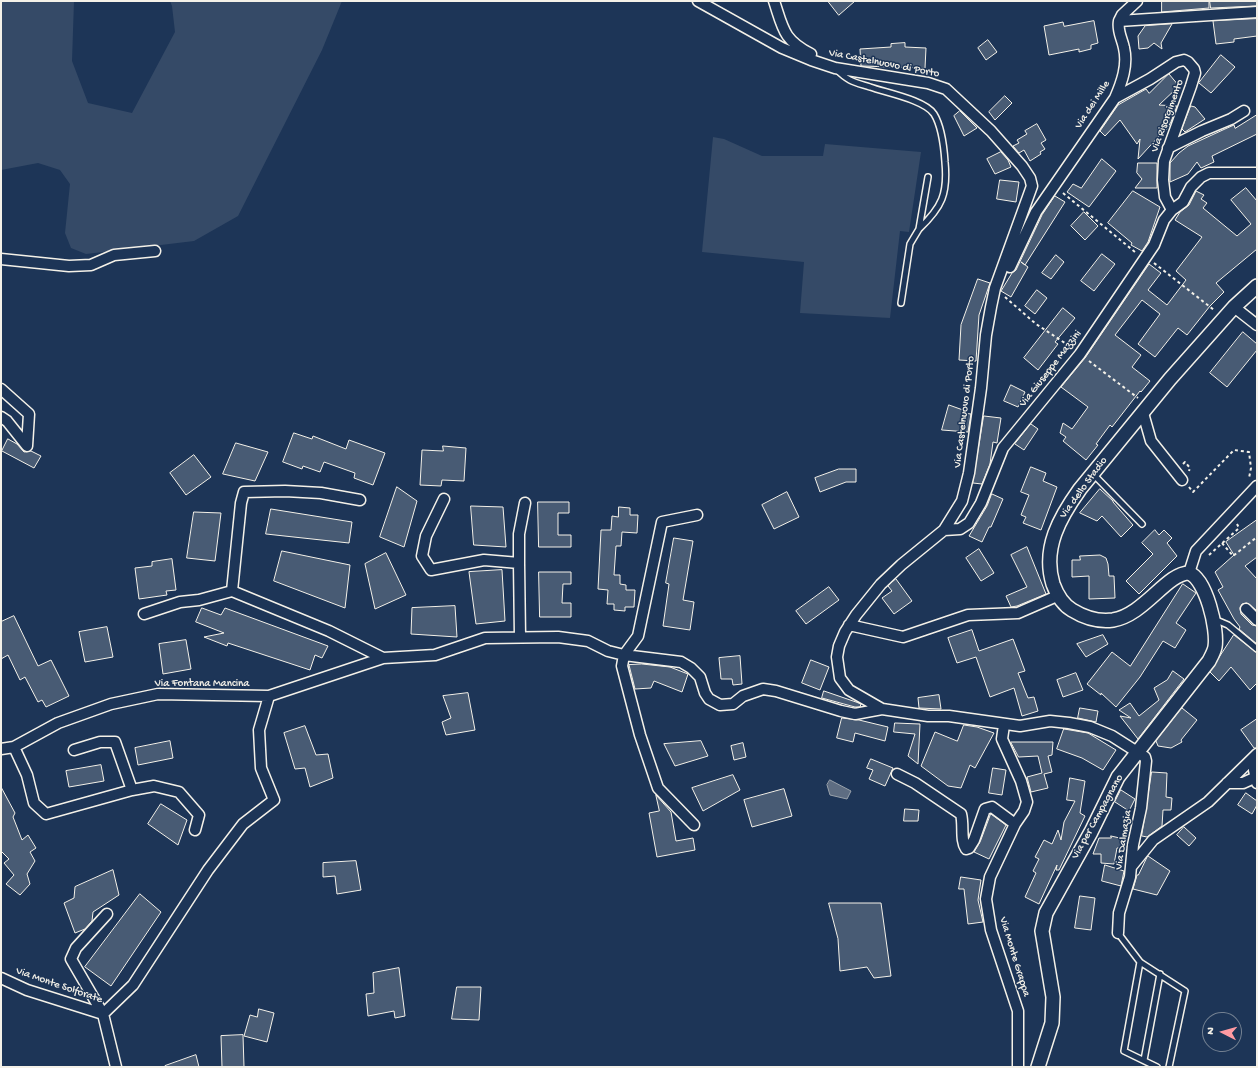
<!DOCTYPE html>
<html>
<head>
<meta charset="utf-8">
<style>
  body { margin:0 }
  #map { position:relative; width:1258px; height:1068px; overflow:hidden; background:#1d3557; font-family:"Gochi Hand",sans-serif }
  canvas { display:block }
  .frame { position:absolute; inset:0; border:2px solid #f4f1e8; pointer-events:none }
  .north { position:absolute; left:1202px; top:1012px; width:40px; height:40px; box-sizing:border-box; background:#1d3557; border:1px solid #738091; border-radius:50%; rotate:276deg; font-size:11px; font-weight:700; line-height:16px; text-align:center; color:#f4f1e8 }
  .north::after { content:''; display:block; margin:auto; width:14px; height:18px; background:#ff9aa2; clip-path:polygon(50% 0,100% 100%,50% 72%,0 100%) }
</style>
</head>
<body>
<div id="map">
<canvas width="1258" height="1068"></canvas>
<div class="frame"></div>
<div class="north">N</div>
</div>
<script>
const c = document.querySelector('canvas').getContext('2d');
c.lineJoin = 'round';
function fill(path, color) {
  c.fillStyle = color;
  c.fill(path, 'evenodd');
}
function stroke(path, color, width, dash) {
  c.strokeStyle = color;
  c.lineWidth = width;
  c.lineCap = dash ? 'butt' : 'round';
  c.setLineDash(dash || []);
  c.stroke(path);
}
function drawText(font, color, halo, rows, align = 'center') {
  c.font = font + ' "Gochi Hand",sans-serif';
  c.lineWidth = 3;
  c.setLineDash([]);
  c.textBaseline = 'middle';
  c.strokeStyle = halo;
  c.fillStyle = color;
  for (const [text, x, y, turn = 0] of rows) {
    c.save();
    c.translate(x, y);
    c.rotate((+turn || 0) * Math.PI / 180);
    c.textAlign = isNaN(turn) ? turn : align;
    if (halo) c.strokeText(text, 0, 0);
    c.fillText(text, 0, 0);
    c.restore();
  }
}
fill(new Path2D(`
  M1,1H74L72,61L88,103L132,113L175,32L172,6L170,1H342L322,50L238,216L194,241L86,254L71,248L65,233L70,184L60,170L38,163L1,170Z
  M713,137L724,139L762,156H823L825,144L921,152L909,232L900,231L890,318L800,313L804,262L702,252Z`), '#354a67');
const water = new Path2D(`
  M830,780L851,791L847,799L830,795L827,785Z`);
fill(water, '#5e6d82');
stroke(water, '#9aa2ab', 1);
const building = new Path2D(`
  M828,1H855L839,15Z
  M1162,1H1209V8L1162,12Z
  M1210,1H1257V6L1211,8Z
  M1257,19V36L1234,39V42L1216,44L1213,21Z
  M1094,21L1098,43L1091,45V49L1079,52V49L1049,55L1044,26L1063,22L1064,26Z
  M1172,24L1161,43L1162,49L1154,43L1148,48L1139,49L1138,36L1145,26Z
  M988,40L997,52L986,60L978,48Z
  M905,43V47L926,48L925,68L861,66L860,49L891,47V44Z
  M1221,55L1235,67L1211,93L1199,83Z
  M1169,74L1179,86L1159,105L1177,106L1171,122L1162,136L1160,135L1138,159L1140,139L1137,144L1120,120L1105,136L1100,131L1118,105L1146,89L1149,93Z
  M1005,96L1012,103L995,120L989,112Z
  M1191,106L1195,107L1205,119L1185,132L1182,129Z
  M960,111L977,128L964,136L954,116Z
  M1257,115V134L1212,156L1214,162L1201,168L1197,162L1188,174L1170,182V163L1179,153L1188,146L1225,129L1234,125L1235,128Z
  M1037,124L1046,140L1041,143L1045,149L1040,152L1041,154L1030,161L1024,150L1019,153L1013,146L1019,143L1017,140L1027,134L1025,131Z
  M1001,152L1008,160L1011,167L995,174L987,159Z
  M1102,159L1116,171L1089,207L1067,192L1073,184L1081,188Z
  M1138,163H1157V188H1135L1142,179L1137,173Z
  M1000,180L1019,182L1016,202L997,199Z
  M1246,188L1257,201V249L1216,283L1224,292L1210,306L1187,335L1178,328L1155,357L1138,344L1160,314L1142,300L1115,335L1141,355L1132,367L1150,381L1141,392L1140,391L1112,427L1110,425L1096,444L1098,445L1086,460L1063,441L1066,437L1060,433L1063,423L1072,429L1088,407L1061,387L1085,358L1149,264L1161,273L1148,290L1167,305L1186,280L1176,271L1202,237L1175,220L1180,212L1189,205L1196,191L1204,195L1201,199L1207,203L1203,208L1237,236L1251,224L1231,200Z
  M1133,191L1160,207L1148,242L1142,251L1131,245L1132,243L1108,223Z
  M1055,196L1065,202L1025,265L1021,262L1028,267L1011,297L1001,291L1012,273L1016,270L1042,215Z
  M1084,212L1098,226L1085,240L1071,226Z
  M1102,254L1115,264L1094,291L1081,281Z
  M1056,255L1064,262L1051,279L1042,273Z
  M978,279L990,283L979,315L976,361L959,360L961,325Z
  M1037,290L1047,298L1035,314L1025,306Z
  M1063,308L1075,318L1055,342L1058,344L1038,370L1024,358Z
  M1243,332L1257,344V350L1227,387L1210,373Z
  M1011,385L1025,392L1018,407L1004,401Z
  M949,405L963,410V413L971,414L968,432L942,430Z
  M984,416L1001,418L997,443L993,442L990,464L982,484L973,483Z
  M1031,424L1038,429L1024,450L1015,444Z
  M294,433L312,439L313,436L346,449L349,440L385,453L373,485L354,478L355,473L324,462L320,472L303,466L302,469L283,462Z
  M8,439L17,444L24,452L31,451L41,456L34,468L2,451Z
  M236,443L268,452L255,481L223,474Z
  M443,446L466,448L464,481L442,480L441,486L420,485L422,450L443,451Z
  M194,455L211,477L186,495L170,473Z
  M1031,467L1046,473L1043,481L1057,487L1041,530L1023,523L1026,517L1021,515L1029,495L1021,492Z
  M839,469H856V482H846L820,492L815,478Z
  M397,487L417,501L404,547L380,537Z
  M1100,489L1113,501V502L1133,525L1121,537L1102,516L1097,521L1080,513Z
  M787,492L799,517L774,529L762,505Z
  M992,494L1003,499L991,527H989L982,542L969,536L987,506Z
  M538,502H569V513H558V535H571V547H539Z
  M471,506L503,507L506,547L474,545Z
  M619,507L630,508V515H638L637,533L622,532L621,546H616L614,575H620V584L626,585V590H635L634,607H625V611L614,610V604H607L608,590L598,589L601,530H611L612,516L618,517Z
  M271,509L352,522L349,543L266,534Z
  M194,512L221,513L215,561L187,558Z
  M1257,520V557L1245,566L1257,579V611L1247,603L1242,604L1240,608L1241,614L1252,625L1257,626V644L1239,629L1240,627L1234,619L1218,590L1223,587L1215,572L1234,555L1226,542Z
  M1155,530L1159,535L1164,530L1172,538L1167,543L1177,556L1139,594L1126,581L1153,554L1142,543Z
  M674,538L693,541L683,600L694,602L690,630L663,626L669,584L666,583Z
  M1027,547L1046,594L1017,606L1011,607L1006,596L1027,587L1011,555Z
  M979,549L994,573L981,581L966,558Z
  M282,551L350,565L345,608L274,581Z
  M386,553L406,595L375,609L365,564Z
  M1080,556L1100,555L1106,558L1108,564L1109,576H1114L1115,598L1089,599V576L1072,577V560H1080Z
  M172,559L176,590L166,591L167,595L139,599L135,568L152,566V562Z
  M502,570L505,621L476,624L469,572Z
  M539,572H571V584H563L562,603H571V617H540Z
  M896,579L912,601L894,614L882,598L892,591L888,586Z
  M1183,584L1196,593L1176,623L1186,630L1175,648L1163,641L1140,677L1116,707L1101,693V695L1087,684L1112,652L1130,666Z
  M829,587L839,600L806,624L796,611Z
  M455,606L457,637L411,634L412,608Z
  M202,608L221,615L225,608L328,646L322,658L315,655L310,670L228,643L227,646L204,637L224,633L196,622Z
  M14,616L38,666L51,660L69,696L46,707L42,700L38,702L25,677L20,680L8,655L1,659V622Z
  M107,627L113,657L85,662L79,632Z
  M972,630L979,651L1013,639L1025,671L1018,673L1028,698L1034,697L1038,711L1022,716L1014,688L990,697L976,657L957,663L948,638Z
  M1103,635L1108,644L1086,657L1077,644Z
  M1234,635L1257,653V683L1250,690L1231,667L1219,681L1210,672Z
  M186,640L191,669L163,674L159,644Z
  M740,656L742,684L733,685L732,679H721L719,658Z
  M811,660L829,667L820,690L802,683Z
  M642,664L670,667L688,674L682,692L654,681L651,688L635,689L629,665Z
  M1173,671L1184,679L1138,739L1120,716L1131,718L1119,710L1130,703L1139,716L1159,700L1154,688L1167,680Z
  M1076,673L1083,690L1063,697L1057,680Z
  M824,691L856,702L861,704L860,707H855L822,698Z
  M468,693L475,730L446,735L442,722L451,718L443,696Z
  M939,695L941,709L919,708L918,698Z
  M1080,708L1098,711L1096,722L1078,718Z
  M1182,708L1197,720L1181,740L1182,742L1171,748L1158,746L1156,741Z
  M842,718L859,720L888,727L885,741L855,733L853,742L837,738Z
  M1257,719V748H1254L1241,730Z
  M895,723L920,724L918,764L908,756L915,734L894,732Z
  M964,725L977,727L994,733L975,768L970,765L961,788L948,786L921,766L935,732L957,741Z
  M305,726L316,755L328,754L333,778L310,787L305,768L295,769L284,733Z
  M1064,729L1088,733L1116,750L1103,770L1082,758L1057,749Z
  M170,741L173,758L138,765L135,748Z
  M701,741L708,756L675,766L664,744Z
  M1011,742H1053L1052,755L1048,756L1052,772L1044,774L1048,788L1031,792L1027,777L1042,773L1038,756L1019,757Z
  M743,743L746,757L734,760L731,746Z
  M871,759L893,768L885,786L869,779L873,770L867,768Z
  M101,765L104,781L69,787L66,771Z
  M993,768L1006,770L1002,795L989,793Z
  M1152,772L1167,773L1166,797L1172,798L1171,810H1163L1162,826L1147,837L1142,836Z
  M733,775L740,790L703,811L692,788Z
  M1070,778L1085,781L1080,813L1085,816L1059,870H1056L1057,865L1039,904L1025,897L1036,873L1033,871L1039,859L1035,857L1044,840L1052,844L1058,830L1061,840L1064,822L1075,801L1067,800Z
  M1,787L15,813L13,817L22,840L28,835L36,848L30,852L35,861L27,874L30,884L20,895L6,884L14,875L4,863L9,859L1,851Z
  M784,789L792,816L752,827L744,800Z
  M1121,790L1135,799L1129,811L1115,802Z
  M1246,793L1257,801V805L1252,814L1238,805Z
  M656,795L671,812L676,841L693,838L695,850L657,857L649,813L659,811Z
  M161,804L187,820L178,845L148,824Z
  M905,809L919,810L918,821H904Z
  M991,814L1006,825L989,859L974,852L980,842Z
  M1184,827L1196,838L1189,846L1177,835Z
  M1111,836L1124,839L1123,848H1117L1114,864L1101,863V854H1093L1099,838H1111Z
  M1148,856L1170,871L1157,895L1133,889L1137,875H1138Z
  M356,861L361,890L337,894L335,876L323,877V863Z
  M1105,865L1124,871L1121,886L1102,881Z
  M113,870L119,895L93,912L92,921L85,929L75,933L64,903L74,898L75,887Z
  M961,877L981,880L978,900L983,922L968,924L964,889H959Z
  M140,894L161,912L111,986L85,967Z
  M1080,896L1095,898L1091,930L1075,928Z
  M829,903H881L891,976L874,978L867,967L840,971L838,939Z
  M399,968L405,1016L395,1018L394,1011L368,1016L366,994L374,993L373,973Z
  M457,987H481L479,1020L452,1019Z
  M259,1009L274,1013L267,1042L244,1036L250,1015L257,1017Z
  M243,1035L244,1067H222L221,1036Z
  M196,1055L199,1067H165V1066Z`);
fill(building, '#485b74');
stroke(building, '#f4f1e8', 1);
const service = new Path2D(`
  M836,69C849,82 854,82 870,87C887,93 925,100 934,114C942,127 944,147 945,162C948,194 942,207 919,229
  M901,303L910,244L919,229L928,177
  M1094,475L1142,524
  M1214,619L1228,625L1257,649
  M1118,933L1140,962L1185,991L1169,1067
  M1140,962L1124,1051L1157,1067
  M1144,1060L1160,974`);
const minor = new Path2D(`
  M698,1L782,48L811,60L835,68L928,83L946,89L991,131L1022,166L1030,178L1032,186L995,288L991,307L986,335L981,388L969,473L962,501L944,530L901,565L881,584L856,615L845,632L839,646L837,657L840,678L849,690L882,709L928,716H949L1020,726L1050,721L1069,723L1090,727L1112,736L1145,757L1146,761L1141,808L1133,845L1130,877L1119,913L1118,933
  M774,1C783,28 783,40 811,54
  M1119,21L1122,15L1137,1
  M1115,98L1150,79L1176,62L1184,60L1188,62L1194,69L1195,73L1191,86L1164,161L1163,180L1165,197L1172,210L1183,202L1191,187L1201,177L1209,173H1257
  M1168,148L1202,131L1231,119L1244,111
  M1,259L69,266L91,265L114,255L155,251
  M1010,267L1036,212L1115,98C1122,82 1128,65 1124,48C1122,38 1117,31 1119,21L1257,12
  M1234,307L1257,325
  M1,389L29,414L27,446L7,421L1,417
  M1143,413L1151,441L1182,480
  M444,499L426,536L422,556L431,570L484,560L519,563L520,637
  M360,500L321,493L285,491L244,492L241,503L232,591L329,631L383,658
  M944,530L960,529L969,523L981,503L1003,448L1080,354L1154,245L1164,220L1172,210
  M519,563V534L525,503
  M1189,573L1196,551L1257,486
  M1246,609L1257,620
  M144,614L180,602L199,600L232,591
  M849,625L903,637L968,615L1018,613L1057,596
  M1004,725L1002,739L1021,781L1027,802L1024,811L1015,824L990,877L986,899L991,930L1018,1011V1067
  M14,747L27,775L34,803L46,814L132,790L154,786L179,792L199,815L195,830
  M1,749L14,747L58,723L111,704L158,694L269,696L383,658L435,655L485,638L558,637L588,641L608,651L624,655L681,662L691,668L700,677L705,693L709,699L720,705L733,704L743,696L763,689L776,691L841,711L855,714L882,709
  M74,750L100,742H115L132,790
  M1257,755L1254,770L1257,783
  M897,774L915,783L961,814C964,825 960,840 966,849L969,848L974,840L985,809L992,807L1015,824
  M1227,783H1243L1254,778
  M694,825L658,788L640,735L622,666L624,655L638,636L662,522L697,515
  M1131,867L1153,840L1208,802L1257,754
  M107,914L76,948L71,959L103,1014L116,1067
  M1,978L27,990L103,1014
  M103,1014L133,985L208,870L243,824L274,800L261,768L259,730L269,696`);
const tertiary = new Path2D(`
  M1038,1067L1052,1023L1053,997L1042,931L1046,913L1091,832L1118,777L1209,661C1211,657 1214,652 1215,647C1218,629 1206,579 1189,573C1167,573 1144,615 1113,620C1098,622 1085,618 1072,610C1062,604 1057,595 1053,584C1042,548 1060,517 1080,489L1170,379L1234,307L1257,286`);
stroke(service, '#f4f1e8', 8);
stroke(minor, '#f4f1e8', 13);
stroke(tertiary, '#f4f1e8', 16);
stroke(new Path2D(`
  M1063,193L1135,252
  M1154,263L1214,310
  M1005,297L1036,324L1071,347
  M1089,361L1138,398
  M1183,464L1185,462L1190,468L1189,471
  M1189,487L1193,492L1234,450L1249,452L1251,468L1249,478
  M1222,543L1233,556L1257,537
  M1209,555L1239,528L1237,524`), '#f4f1e8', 2, [3, 3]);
stroke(service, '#1d3557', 5);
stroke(minor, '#1d3557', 10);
stroke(tertiary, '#1d3557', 13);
drawText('11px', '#f4f1e8', '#1d3557', [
  ["Via Castelnuovo di Porto",884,64,11],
  ["Via dei Mille",1093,105,-57],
  ["Via Risorgimento",1168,116,-70],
  ["Via Giuseppe Mazzini",1051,369,-52],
  ["Via Castelnuovo di Porto",965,412,-83],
  ["Via dello Stadio",1084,488,-54],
  ["Via Fontana Mancina",202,684],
  ["Via per Campagnano",1098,817,-61],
  ["Via Dalmazia",1124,840,-81],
  ["Via Monte Grappa",1014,957,73],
  ["Via Monte Solforate",59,986,19]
]);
</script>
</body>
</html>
